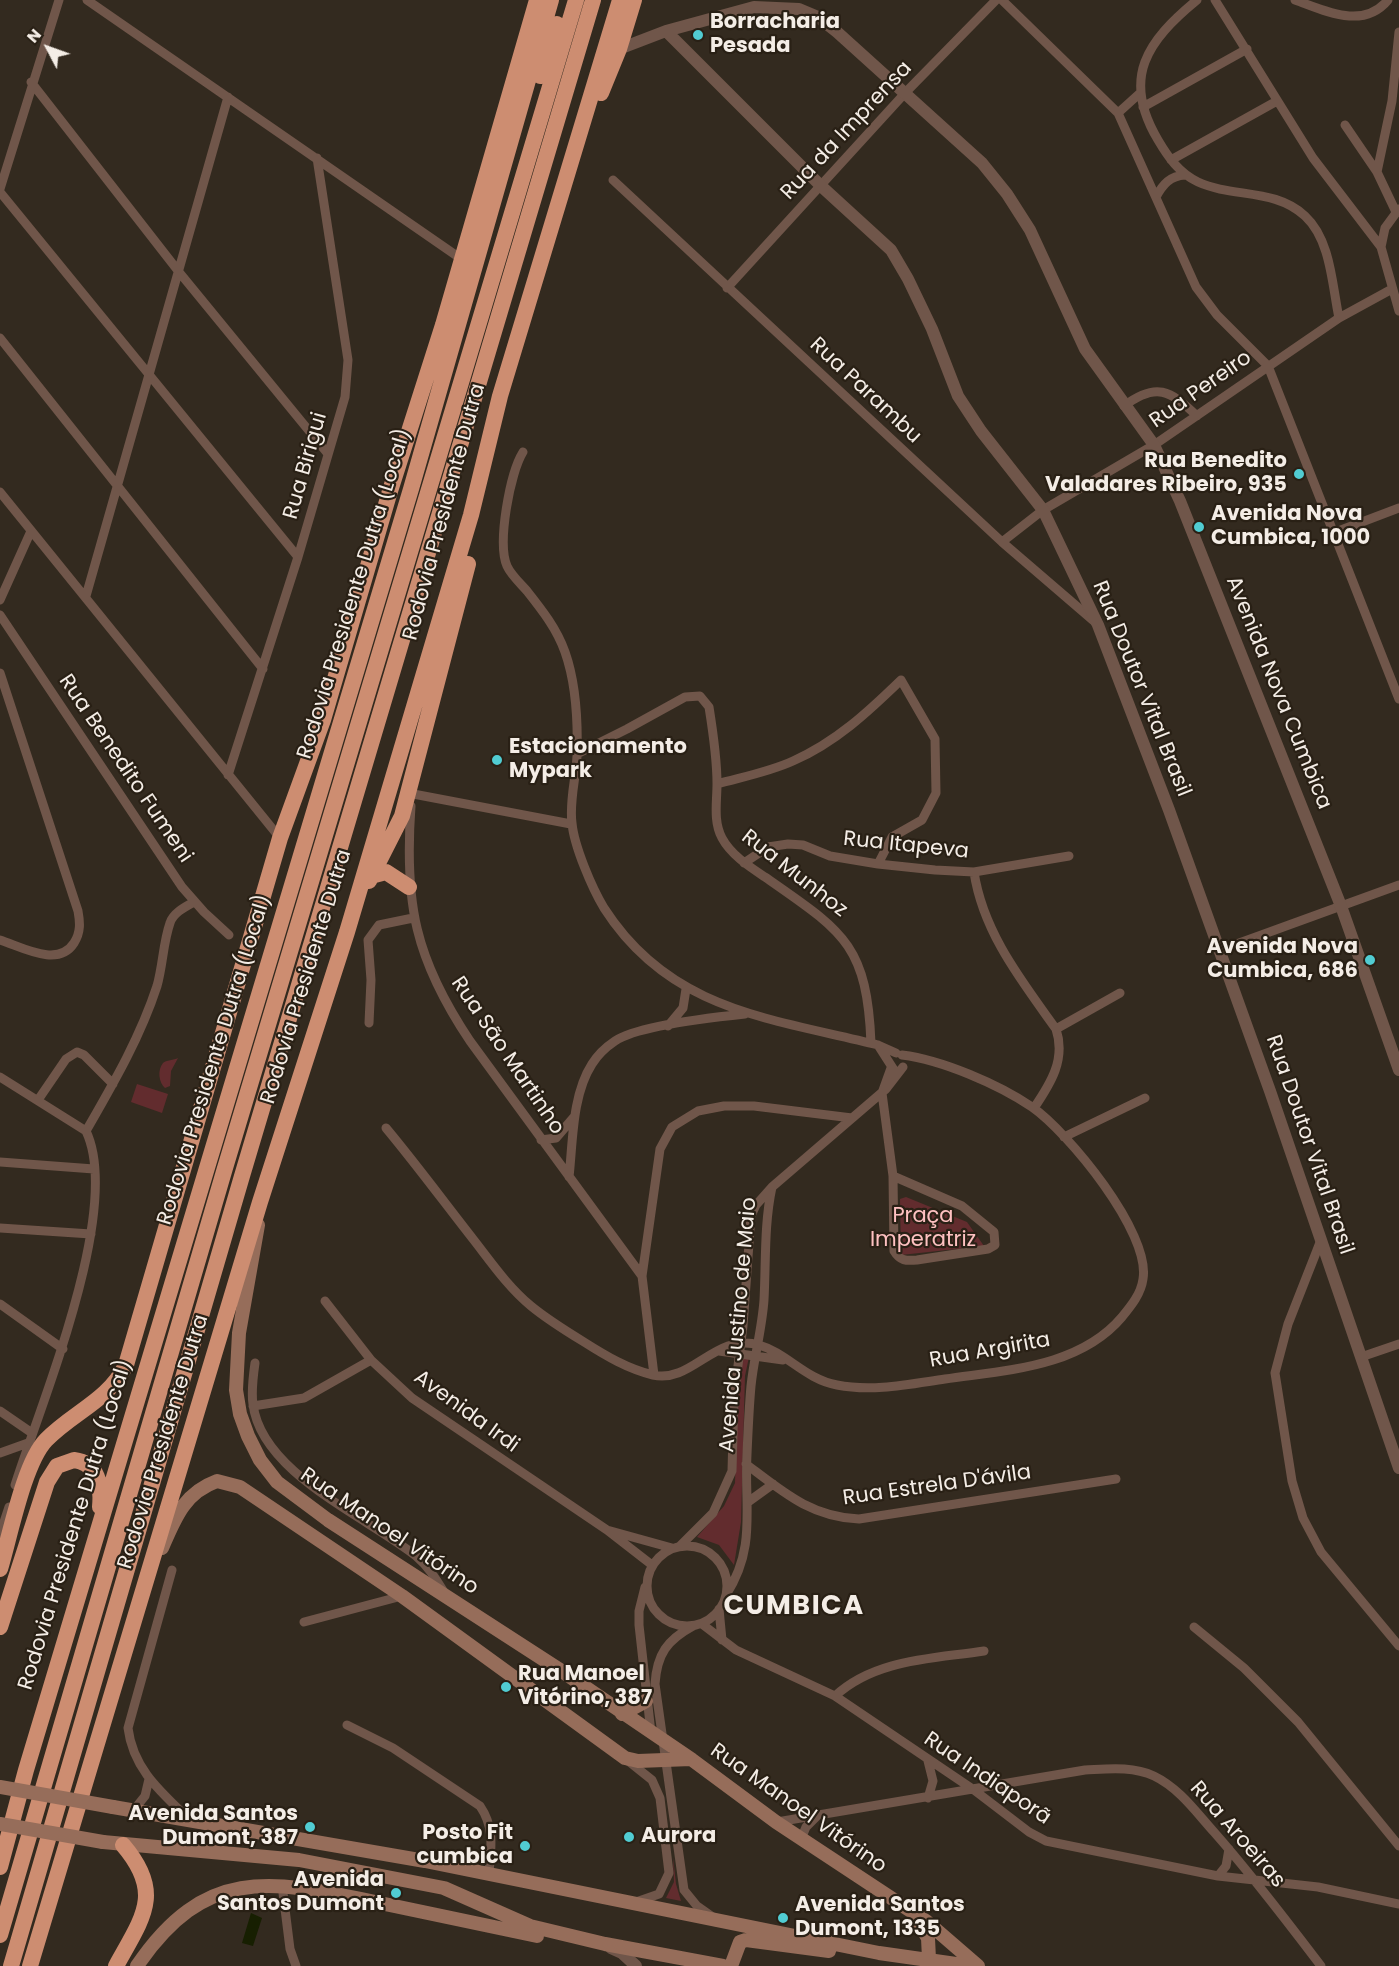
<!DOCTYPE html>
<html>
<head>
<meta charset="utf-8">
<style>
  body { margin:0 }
  #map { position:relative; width:1399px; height:1966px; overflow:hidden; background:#332a1f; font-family:Poppins,sans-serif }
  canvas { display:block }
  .north { position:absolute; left:18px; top:18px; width:60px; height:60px; -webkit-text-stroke:4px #292015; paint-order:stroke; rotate:311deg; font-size:16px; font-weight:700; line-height:24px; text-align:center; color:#f4ede6 }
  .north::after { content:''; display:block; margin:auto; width:21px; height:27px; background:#f4ede6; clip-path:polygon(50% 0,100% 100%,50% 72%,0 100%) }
</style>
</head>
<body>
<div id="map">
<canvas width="1399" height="1966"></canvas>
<div class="north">N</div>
</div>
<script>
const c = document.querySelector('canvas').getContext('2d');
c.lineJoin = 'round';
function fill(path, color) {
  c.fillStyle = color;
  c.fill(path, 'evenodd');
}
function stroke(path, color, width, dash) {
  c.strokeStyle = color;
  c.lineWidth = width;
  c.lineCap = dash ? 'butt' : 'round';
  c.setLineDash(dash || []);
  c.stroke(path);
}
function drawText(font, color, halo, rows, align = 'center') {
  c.font = font + ' Poppins,sans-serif';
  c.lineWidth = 4.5;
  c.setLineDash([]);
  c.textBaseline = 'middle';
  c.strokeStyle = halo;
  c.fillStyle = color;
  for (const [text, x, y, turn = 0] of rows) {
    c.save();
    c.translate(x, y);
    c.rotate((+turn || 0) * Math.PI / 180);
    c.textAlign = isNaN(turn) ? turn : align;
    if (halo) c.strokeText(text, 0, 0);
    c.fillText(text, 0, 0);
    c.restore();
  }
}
fill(new Path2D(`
  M178,1058L171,1071L170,1086L165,1088C159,1083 157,1070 163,1063C166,1060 174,1060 178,1058Z
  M137,1084L168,1094L162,1113L131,1102Z
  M906,1197L967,1222L984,1246L901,1255L900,1199Z
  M743,1355L749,1357L745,1376L741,1522L734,1565L719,1545L697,1537L724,1506L735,1483L738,1376Z
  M673,1857L676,1884L681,1901L666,1898L674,1882Z`), '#622c2e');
fill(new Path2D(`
  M251,1913L262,1918L253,1946L242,1943Z`), '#171f01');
stroke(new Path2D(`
  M87,0L457,256
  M1002,0L1118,113L1196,287L1217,315L1268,366L1399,699
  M1197,0C1147,41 1121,78 1158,140C1168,157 1179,173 1198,182C1233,198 1275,188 1305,216C1331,240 1332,285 1339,318
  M1215,0L1313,158L1381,247L1399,311
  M1295,0C1326,11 1363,30 1388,0
  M31,82L179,272L328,454
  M1143,107L1247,49
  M1118,113L1139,94
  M1345,125L1377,172L1396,212
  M1171,160L1277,101
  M1377,172L1392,101L1399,32
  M613,180L1002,542L1095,622
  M0,189L59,0
  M0,192L298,557
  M1156,197C1163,184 1170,176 1185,175
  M1381,247L1385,228L1399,209
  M727,288L906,92L996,0
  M0,338L263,669
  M1124,406C1156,382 1170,390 1197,416
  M523,452C510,473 497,543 507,566C511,575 521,584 527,591C542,610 557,629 565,652C576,683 578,723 577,756C576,778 569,802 572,823C574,846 592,888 604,908C670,1011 770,1018 878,1045L896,1053
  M0,492L280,838
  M1333,533L1399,508
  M1002,542L1043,510L1154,445L1339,318L1392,289
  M86,596L228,97
  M0,600L31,531
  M0,615L182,887L204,912L229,935
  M0,673L78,911C80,922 81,932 74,943C58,968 22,947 0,940
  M577,754L627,729L685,697L700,696L709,707C713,732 717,758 717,784C717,802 713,821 722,838C731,855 750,867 765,877C842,931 867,943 871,1043
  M228,775L298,557L345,397L348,360L317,158
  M717,784C742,777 769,772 793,761C836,742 868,712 901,680L935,739L936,793L922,820L892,837L878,864
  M408,793L571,824
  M411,806C404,903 415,959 470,1041L642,1276
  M744,863L768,847L788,844L803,845L830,856L878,864L935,870L974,872L1069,856
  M974,872C983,932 1021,980 1056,1029C1066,1059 1051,1083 1034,1108
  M1220,950L1399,885
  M369,1023L371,980L368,940L379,925L413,918
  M668,1026L683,1008L686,989
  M1056,1029L1120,993
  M878,1045L894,1070
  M891,1068L882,1093L893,1176L894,1251C900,1261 906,1261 917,1260L988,1249L995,1245L994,1232L962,1206L893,1176
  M0,1077L86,1131C123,1209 41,1403 15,1485
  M38,1100L66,1059L77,1052L84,1055L113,1084
  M386,1128C416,1164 444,1202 473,1239C491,1262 508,1287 531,1306C548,1320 566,1331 584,1342C606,1356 628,1369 653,1375C692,1384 715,1332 759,1345C787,1353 805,1379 837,1385C873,1392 910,1384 945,1379C1005,1370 1079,1368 1122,1317C1131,1306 1141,1294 1143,1279C1151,1233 1068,1132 1032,1107C998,1084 942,1060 902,1055
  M86,1131C113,1084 140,1038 157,986C163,965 163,943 170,923C173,913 185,907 194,902
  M1064,1137L1145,1098
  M541,1140L556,1138L574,1117
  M0,1162L94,1169
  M569,1177C573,1141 572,1095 592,1064C597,1056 606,1047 615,1041C637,1026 716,1017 745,1014
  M0,1228L91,1234
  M1321,1240L1288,1324L1275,1373L1292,1481L1303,1518L1321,1552L1399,1646
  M325,1301L371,1360L412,1398L607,1530L652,1565
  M0,1304L63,1349
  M719,1351L783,1360
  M1361,1357L1399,1344
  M255,1363C253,1377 251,1391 253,1404C261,1473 367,1517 416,1556C428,1566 436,1579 444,1592
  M654,1375L642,1276L660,1149L672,1127L698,1111L724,1106H754L852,1118
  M253,1406L304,1398L371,1360
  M0,1411L32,1433
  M0,1453L28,1443
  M746,1464C783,1492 811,1517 859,1519L1116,1479
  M748,1502L773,1484
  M607,1530L672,1548
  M0,1534L9,1507
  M647 1586a40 40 0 1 1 80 0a40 40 0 1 1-80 0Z
  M680,1546L713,1513L732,1471L734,1397L743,1326L751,1216L756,1205L772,1187L886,1089L903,1067
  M172,1570L128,1728C133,1769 161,1792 189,1819
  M645,1587L639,1611V1625L651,1733
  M726,1595C757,1547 744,1507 747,1454C748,1431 749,1408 751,1386C754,1357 762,1329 764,1300C766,1262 764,1224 772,1187
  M719,1609L722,1640
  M304,1622L402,1596
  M702,1624L736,1650L835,1696L974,1790L1029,1832L1046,1841L1218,1876L1318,1887L1399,1904
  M693,1626C667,1640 657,1654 655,1684L684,1890L697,1906L714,1918
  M1194,1627L1244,1668L1298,1722L1399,1846
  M835,1696C875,1659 932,1659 984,1651
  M347,1725L393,1748L480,1806C495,1828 491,1848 489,1873
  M627,1760L652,1780L660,1798L669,1873L659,1894L636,1902
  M928,1798L933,1781L928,1761
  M133,1811L145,1796L149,1779
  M777,1822L1085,1770C1108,1769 1132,1766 1154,1776C1179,1788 1196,1812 1214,1832C1252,1875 1286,1920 1321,1966
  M801,1839L806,1827L817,1816
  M1218,1876L1226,1866L1229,1849
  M282,1885L290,1949L296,1966`), '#70564a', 9);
stroke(new Path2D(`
  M666,31L821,186L891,250L908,279L932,329L958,396L981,431L1043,510L1098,625L1169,810L1270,1091L1399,1468
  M619,49L666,31L754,7L799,9L818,17L837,32L982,163L1007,194L1030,230L1085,349L1154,445L1180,501L1341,906L1399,1070
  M611,1948L622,1953L636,1966`), '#70564a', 12);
stroke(new Path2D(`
  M258,1225L239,1333L236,1390L240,1414L248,1436L260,1460L277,1482L328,1520L563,1672L691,1759L776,1822L926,1921L978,1966
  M162,1548C175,1518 184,1493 217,1481L240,1487L402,1596L625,1758L638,1761L691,1759
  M622,1714L646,1701
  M113,1807L425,1861L879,1953L970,1966
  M103,1842L299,1860L444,1888L530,1926L605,1944L723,1966
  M915,1917L928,1938L929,1959
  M137,1966C207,1863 274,1881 380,1903C433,1914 485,1925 537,1936
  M731,1966L740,1942L746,1940L829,1951`), '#966d5a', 14);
stroke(new Path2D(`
  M540,76L557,24
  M601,93L619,49L634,0
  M371,876L386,872L409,887
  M369,881L402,816L468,564
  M0,1569C10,1536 24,1463 46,1440C73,1412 108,1401 126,1365L280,838L323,720L390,491L443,325L537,0
  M0,1627L47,1482L57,1466L74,1460C98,1463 102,1485 100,1507
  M0,1867L26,1770L411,489L551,0
  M0,1935L225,1168L576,0
  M11,1966L242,1176L593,0
  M30,1966L260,1202L347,932L471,515L500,396L620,0
  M116,1966C143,1917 164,1893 123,1845`), '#cd8d71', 16);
stroke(new Path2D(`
  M0,1787L113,1807
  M0,1824L103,1842`), '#966d5a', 14);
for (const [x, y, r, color] of [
  [698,35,6,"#51ccd2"],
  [1299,474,6,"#51ccd2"],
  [1199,527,6,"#51ccd2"],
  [497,760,6,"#51ccd2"],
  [1370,960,6,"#51ccd2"],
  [506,1687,6,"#51ccd2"],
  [310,1827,6,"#51ccd2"],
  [629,1837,6,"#51ccd2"],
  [525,1846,6,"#51ccd2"],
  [396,1893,6,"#51ccd2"],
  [783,1918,6,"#51ccd2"]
]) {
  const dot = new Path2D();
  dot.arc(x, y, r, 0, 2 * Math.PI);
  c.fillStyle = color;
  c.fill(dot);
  stroke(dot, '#292015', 2);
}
drawText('bold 21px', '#f4ede6', '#292015', [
  ["Borracharia",710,23],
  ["Pesada",710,47],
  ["Rua Benedito",1287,462,"right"],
  ["Valadares Ribeiro, 935",1287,486,"right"],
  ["Avenida Nova",1211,515],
  ["Cumbica, 1000",1211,539],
  ["Estacionamento",509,748],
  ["Mypark",509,772],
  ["Avenida Nova",1358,948,"right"],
  ["Cumbica, 686",1358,972,"right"],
  ["Rua Manoel",518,1675],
  ["Vitórino, 387",518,1699],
  ["Avenida Santos",298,1815,"right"],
  ["Dumont, 387",298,1839,"right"],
  ["Posto Fit",513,1834,"right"],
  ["cumbica",513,1858,"right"],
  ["Aurora",641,1837],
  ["Avenida",384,1881,"right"],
  ["Santos Dumont",384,1905,"right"],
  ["Avenida Santos",795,1906],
  ["Dumont, 1335",795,1930]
], 'left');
drawText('21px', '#f4ede6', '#292015', [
  ["Rua da Imprensa",847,131,-47],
  ["Rua Pereiro",1201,390,-35],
  ["Rua Parambu",865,391,43],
  ["Rua Birigui",306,466,-74],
  ["Rodovia Presidente Dutra",445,512,-75],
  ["Rodovia Presidente Dutra (Local)",355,594,-73],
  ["Rua Doutor Vital Brasil",1141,689,68],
  ["Avenida Nova Cumbica",1278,693,68],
  ["Rua Benedito Fumeni",125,769,56],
  ["Rua Itapeva",906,846,6],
  ["Rua Munhoz",794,874,38],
  ["Rodovia Presidente Dutra",307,977,-73],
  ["Rua São Martinho",507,1056,56],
  ["Rodovia Presidente Dutra (Local)",215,1060,-73],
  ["Rua Doutor Vital Brasil",1309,1145,71],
  ["Avenida Justino de Maio",739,1325,-85],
  ["Rua Argirita",990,1351,-10],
  ["Avenida Irdi",466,1412,36],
  ["Rodovia Presidente Dutra",164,1442,-73],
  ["Rua Estrela D'ávila",937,1486,-8],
  ["Rodovia Presidente Dutra (Local)",76,1525,-73],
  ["Rua Manoel Vitórino",389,1532,34],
  ["Rua Indiaporã",987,1779,34],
  ["Rua Manoel Vitórino",798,1809,35],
  ["Rua Aroeiras",1237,1835,49]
]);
drawText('21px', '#fec1c1', '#292015', [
  ["Praça",923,1217],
  ["Imperatriz",923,1241]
]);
c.letterSpacing = '1.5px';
drawText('bold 27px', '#f4ede6', '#292015', [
  ["CUMBICA",794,1607]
]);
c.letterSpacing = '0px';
</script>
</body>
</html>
